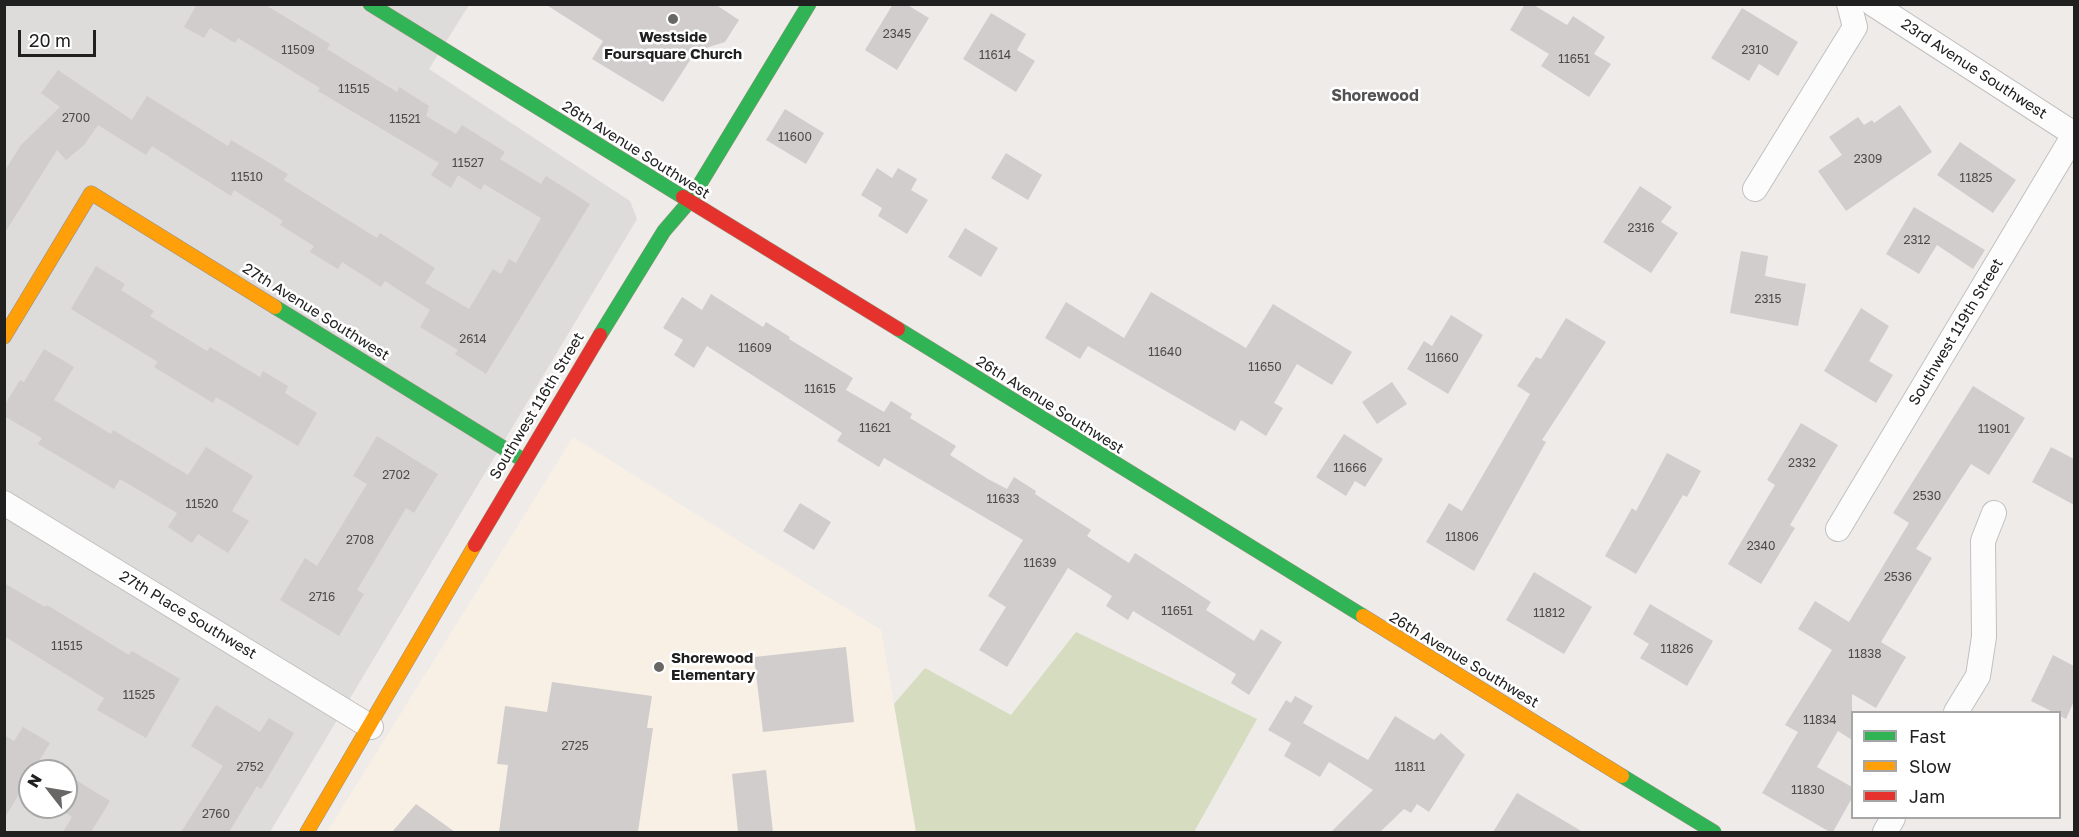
<!DOCTYPE html>
<html>
<head>
<meta charset="utf-8">
<style>
  body { margin:0 }
  #map { position:relative; width:2079px; height:837px; overflow:hidden; background:#efebe9; font-family:"Golos Text",sans-serif }
  canvas { display:block }
  .frame { position:absolute; inset:0; border:6px solid #202020; pointer-events:none }
  .legend { position:absolute; left:1851px; top:711px; width:210px; height:108px; box-sizing:border-box; background:#fff; border:2px solid #a6a6a6; margin:0; padding:8px 10px; list-style:none; font-size:18px; color:#202020 }
  .legend li { display:flex; align-items:center; gap:12px; height:30px }
  .legend b { width:30px; border:2px solid #a6a6a6 }
  .north { position:absolute; left:18px; top:759px; width:60px; height:60px; box-sizing:border-box; background:#fff; border:2px solid #a6a6a6; border-radius:50%; rotate:301deg; font-size:16px; font-weight:700; line-height:24px; text-align:center; color:#202020 }
  .north::after { content:''; display:block; margin:auto; width:21px; height:27px; background:#686766; clip-path:polygon(50% 0,100% 100%,50% 72%,0 100%) }
  .scale { position:absolute; left:18px; top:30px; width:78px; height:27px; box-sizing:border-box; border:3px solid #202020; border-top:0; padding-left:8px; font-size:18px; line-height:21px; white-space:nowrap; color:#202020; -webkit-text-stroke:4px #fff; paint-order:stroke }
</style>
</head>
<body>
<div id="map">
<canvas width="2079" height="837"></canvas>
<div class="frame"></div>
<ul class="legend">
<li><b style="height:8px;background:#30b455"></b>Fast</li>
<li><b style="height:8px;background:#ff9f0a"></b>Slow</li>
<li><b style="height:8px;background:#e5322d"></b>Jam</li>
</ul>
<div class="north">N</div>
<div class="scale">20 m</div>
</div>
<script>
const c = document.querySelector('canvas').getContext('2d');
c.lineJoin = 'round';
function fill(path, color) {
  c.fillStyle = color;
  c.fill(path, 'evenodd');
}
function stroke(path, color, width, dash) {
  c.strokeStyle = color;
  c.lineWidth = width;
  c.lineCap = dash ? 'butt' : 'round';
  c.setLineDash(dash || []);
  c.stroke(path);
}
function drawText(font, color, halo, rows, align = 'center') {
  c.font = font + ' "Golos Text",sans-serif';
  c.lineWidth = 5;
  c.setLineDash([]);
  c.textBaseline = 'middle';
  c.strokeStyle = halo;
  c.fillStyle = color;
  for (const [text, x, y, turn = 0] of rows) {
    c.save();
    c.translate(x, y);
    c.rotate((+turn || 0) * Math.PI / 180);
    c.textAlign = isNaN(turn) ? turn : align;
    if (halo) c.strokeText(text, 0, 0);
    c.fillText(text, 0, 0);
    c.restore();
  }
}
fill(new Path2D(`
  M5,5H469L429,69L630,201L637,219L270,832H5ZM30,771H66V807H30Z`), '#dedbdb');
fill(new Path2D(`
  M573,437L881,630L916,832H327Z`), '#f8f0e5');
fill(new Path2D(`
  M1076,632L1257,719L1194,832H916L894,704L925,668L1011,715Z`), '#d5dcbf');
fill(new Path2D(`
  M197,4H264L330,44L327,49L397,92L399,87L429,106L426,116L456,134L462,125L505,152L500,159L541,184L546,176L590,204L486,374L455,354L458,350L420,327L430,310L385,281L381,287L342,262L338,269L310,252L314,246L280,225L283,221L234,190L231,196L152,146L146,155L98,125L84,145L66,160L57,150L4,234V172L21,145L60,107L41,93L58,70L132,120L147,96L228,146L231,140L288,174L284,180L377,238L380,233L435,268L425,283L469,309L493,269L501,274L509,259L516,263L541,218L484,184L481,190L458,175L451,188L431,175L439,163L318,91L320,88L238,38L235,43L210,28L204,38L184,27Z
  M545,4H715L739,20L725,42L696,51L663,102L592,59L603,41Z
  M893,4H906L929,18L897,70L865,50Z
  M1525,4H1532L1567,25L1573,16L1605,37L1594,54L1611,64L1589,97L1541,66L1549,54L1510,30Z
  M1742,8L1798,42L1778,76L1759,64L1749,81L1711,58Z
  M991,13L1026,34L1017,50L1035,61L1016,92L963,59Z
  M1900,105L1932,152L1846,211L1818,171L1842,155L1829,137L1858,117L1864,125L1872,120L1874,123Z
  M785,109L824,133L806,164L766,140Z
  M1960,142L2016,180L1993,213L1937,175Z
  M1006,153L1042,175L1028,200L991,178Z
  M877,168L892,178L898,168L917,179L911,190L928,200L907,234L878,216L882,208L861,195Z
  M1640,186L1672,207L1661,222L1678,233L1651,273L1603,242Z
  M1914,207L1985,250L1973,269L1937,245L1919,274L1886,254Z
  M965,228L998,248L981,277L948,257Z
  M1741,251L1768,256L1765,276L1806,284L1798,326L1730,313Z
  M96,266L125,284L121,290L154,311L150,316L207,351L210,347L260,377L263,371L288,386L285,393L317,413L298,446L216,397L213,403L154,367L158,362L71,309Z
  M1151,292L1246,348L1273,304L1352,352L1332,385L1297,364L1274,403L1283,408L1266,436L1241,420L1235,431L1088,346L1080,359L1045,338L1066,302L1124,338Z
  M711,294L763,327L766,322L790,337L789,339L853,378L846,390L884,412L891,401L912,414L910,418L956,446L950,455L988,479L1007,489L1014,477L1036,491L1035,494L1091,530L1087,536L1129,563L1135,553L1211,602L1206,610L1254,641L1261,629L1282,642L1249,695L1231,683L1236,674L1133,611L1128,620L1106,606L1112,596L1068,568L1007,667L979,650L1006,607L988,596L1023,540L884,458L879,467L837,441L842,433L707,346L694,368L674,355L683,340L663,328L682,297L702,310Z
  M1861,308L1889,326L1869,361L1893,375L1876,403L1824,371Z
  M1451,315L1483,335L1448,394L1407,369L1424,341L1432,346Z
  M1566,318L1606,342L1542,440L1546,442L1474,571L1426,542L1449,503L1462,511L1530,394L1517,386L1536,357L1541,359Z
  M44,349L74,367L54,400L111,434L113,430L188,475L206,447L253,476L232,511L249,521L228,553L198,534L192,543L168,527L177,513L120,479L114,489L38,444L42,438L4,416V406L20,380L24,382Z
  M1392,382L1407,404L1377,424L1362,402Z
  M1973,386L2025,418L1989,475L1971,464L1916,549L1932,558L1881,642L1906,657L1876,708L1852,694V740L1838,731L1817,767L1852,787V798L1833,832H1830L1762,793L1798,732L1785,725L1832,650L1798,629L1815,601L1849,622L1909,523L1893,513Z
  M1801,423L1838,445L1790,525L1795,528L1761,584L1728,564L1775,485L1767,480Z
  M1344,434L1383,459L1365,487L1355,481L1346,496L1316,477Z
  M377,436L438,474L414,513L406,508L357,590L364,594L339,636L280,600L305,558L317,566L367,484L353,476Z
  M2051,447L2074,459V505L2032,482Z
  M1667,453L1701,471L1687,497L1683,495L1636,574L1605,556L1632,508L1636,511Z
  M800,503L831,522L814,550L783,531Z
  M1534,572L1592,607L1564,654L1506,620Z
  M4,583L45,607L47,605L129,655L132,651L180,679L146,738L97,710L104,698L4,636Z
  M1650,604L1713,641L1687,686L1640,658L1649,644L1633,634Z
  M846,647L854,722L763,732L754,657Z
  M2053,655L2074,666V701L2066,719L2060,716V712H2053L2031,701Z
  M552,682L652,696L647,728H653L638,832H499L508,765L497,764L505,706L547,712Z
  M1295,696L1313,706L1303,723L1368,760L1395,716L1434,740L1441,733L1465,755L1429,812L1417,804L1411,813L1404,809L1380,832H1331L1373,790L1329,762L1320,777L1284,756L1291,743L1268,730L1286,700L1291,703Z
  M216,705L260,732L269,718L294,733L261,789L257,786L229,832H181L223,766L191,746Z
  M23,727L50,743L33,771H30V776L4,819V735L14,741Z
  M766,770L773,832H738L732,774Z
  M66,774L110,801L91,832H63L72,817L66,813Z
  M1517,793L1583,832H1493Z
  M416,804L455,832H392Z`), '#d1cdcc');
const street = new Path2D(`
  M1873,4L2074,134
  M1755,189L1855,27L1849,4
  M4,503L371,727
  M1838,529L2074,135
  M1956,712L1978,676L1984,637L1983,541L1994,513
  M1885,832L1893,818`);
const fast = new Path2D(`
  M370,4L683,197
  M275,307L523,460
  M898,329L1363,616
  M600,335L664,231L689,202L809,4
  M1622,776L1714,832`);
const slow = new Path2D(`
  M4,337L91,193L275,307
  M1363,616L1622,776
  M307,832L475,545`);
const jam = new Path2D(`
  M683,197L898,329
  M475,545L600,335`);
stroke(street, '#c2c0bf', 26);
stroke(fast, '#999181', 15);
stroke(slow, '#999181', 15);
stroke(jam, '#999181', 15);
stroke(street, '#fdfcfc', 24);
stroke(fast, '#30b455', 14);
stroke(slow, '#ff9f0a', 14);
stroke(jam, '#e5322d', 14);
for (const [x, y, r, color] of [
  [673,19,6,"#686766"],
  [659,667,6,"#686766"]
]) {
  const dot = new Path2D();
  dot.arc(x, y, r, 0, 2 * Math.PI);
  c.fillStyle = color;
  c.fill(dot);
  stroke(dot, '#fff', 2);
}
drawText('12px', '#4c4b4b', null, [
  ["2345",897,34],
  ["11509",298,50],
  ["2310",1755,50],
  ["11614",995,55],
  ["11651",1574,59],
  ["11515",354,89],
  ["2700",76,118],
  ["11521",405,119],
  ["11600",795,137],
  ["2309",1868,159],
  ["11527",468,163],
  ["11510",247,177],
  ["11825",1976,178],
  ["2316",1641,228],
  ["2312",1917,240],
  ["2315",1768,299],
  ["2614",473,339],
  ["11609",755,348],
  ["11640",1165,352],
  ["11660",1442,358],
  ["11650",1265,367],
  ["11615",820,389],
  ["11621",875,428],
  ["11901",1994,429],
  ["2332",1802,463],
  ["11666",1350,468],
  ["2702",396,475],
  ["2530",1927,496],
  ["11633",1003,499],
  ["11520",202,504],
  ["11806",1462,537],
  ["2708",360,540],
  ["2340",1761,546],
  ["11639",1040,563],
  ["2536",1898,577],
  ["2716",322,597],
  ["11651",1177,611],
  ["11812",1549,613],
  ["11515",67,646],
  ["11826",1677,649],
  ["11838",1865,654],
  ["11525",139,695],
  ["11834",1820,720],
  ["2725",575,746],
  ["2752",250,767],
  ["11811",1410,767],
  ["11830",1808,790],
  ["2760",216,814]
]);
drawText('bold 15px', '#202020', '#fff', [
  ["Westside",673,37],
  ["Foursquare Church",673,54],
  ["Shorewood",671,658,"left"],
  ["Elementary",671,675,"left"]
]);
drawText('15px', '#202020', '#fff', [
  ["23rd Avenue Southwest",1974,69,33],
  ["26th Avenue Southwest",636,150,32],
  ["27th Avenue Southwest",316,312,32],
  ["Southwest 119th Street",1956,332,-59],
  ["26th Avenue Southwest",1050,405,32],
  ["Southwest 116th Street",537,406,-59],
  ["27th Place Southwest",188,615,31],
  ["26th Avenue Southwest",1464,660,31]
]);
drawText('bold 16px', '#535353', '#fff', [
  ["Shorewood",1375,96]
]);
</script>
</body>
</html>
